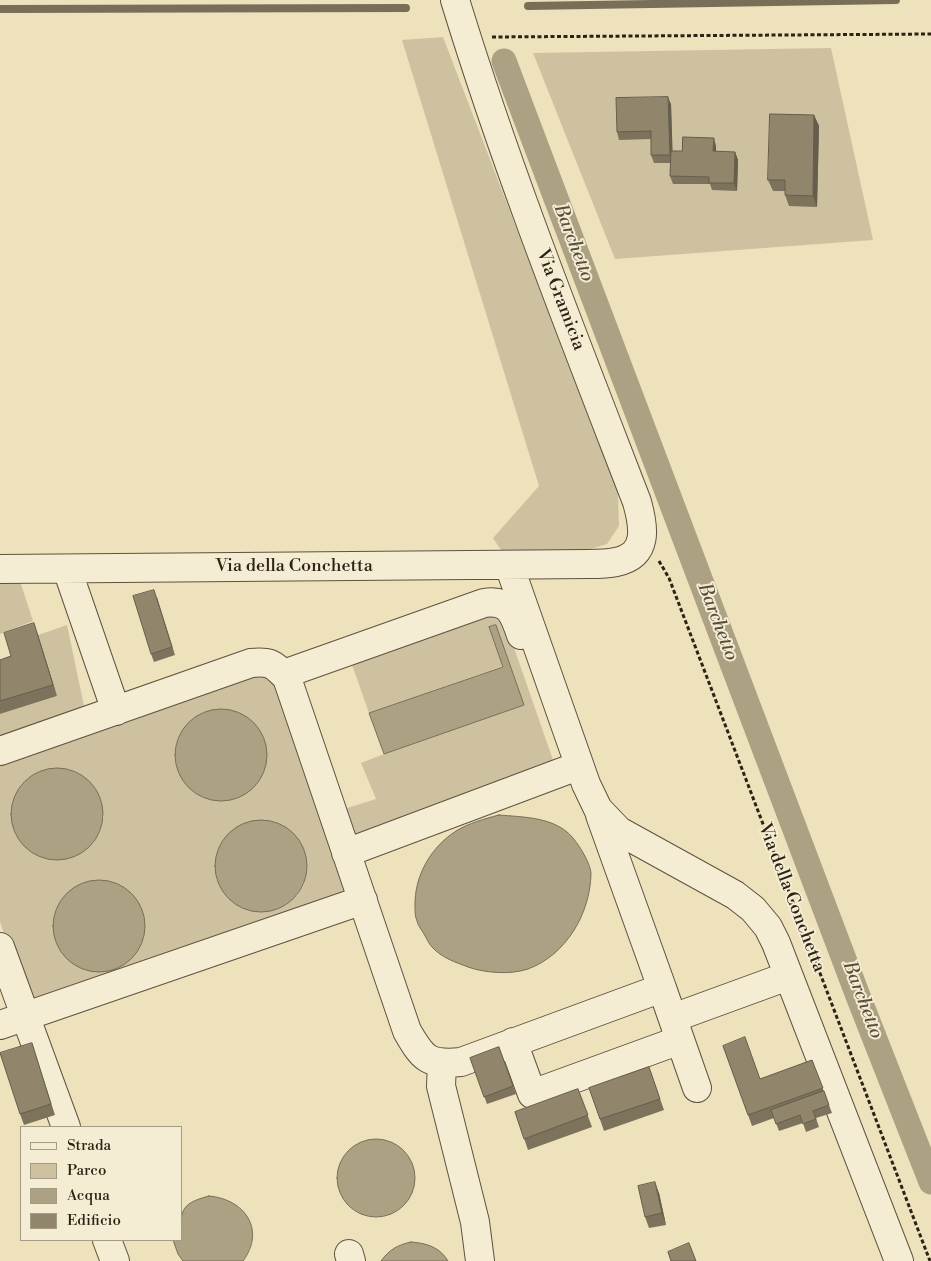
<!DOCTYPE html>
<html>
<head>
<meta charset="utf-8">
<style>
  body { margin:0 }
  #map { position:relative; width:931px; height:1261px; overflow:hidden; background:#eee2bc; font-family:"Libre Bodoni",serif }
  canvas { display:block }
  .legend { position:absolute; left:20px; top:1126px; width:162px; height:115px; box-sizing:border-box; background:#f4ecd3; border:1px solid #a49b87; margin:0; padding:6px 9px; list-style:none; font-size:15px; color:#2d2215 }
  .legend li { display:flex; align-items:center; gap:10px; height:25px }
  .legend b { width:25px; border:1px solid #a49b87 }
</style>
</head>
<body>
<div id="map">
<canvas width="931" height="1261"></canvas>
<ul class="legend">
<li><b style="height:6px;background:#f4ecd3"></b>Strada</li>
<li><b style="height:14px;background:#cdc1a0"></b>Parco</li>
<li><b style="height:14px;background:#aca183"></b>Acqua</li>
<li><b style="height:14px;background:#91866c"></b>Edificio</li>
</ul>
</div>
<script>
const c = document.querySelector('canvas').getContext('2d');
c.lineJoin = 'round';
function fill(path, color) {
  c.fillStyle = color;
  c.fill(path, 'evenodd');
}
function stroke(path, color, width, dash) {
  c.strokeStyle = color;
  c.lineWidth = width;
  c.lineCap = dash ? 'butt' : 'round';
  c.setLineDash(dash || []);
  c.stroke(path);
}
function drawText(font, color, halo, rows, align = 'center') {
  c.font = font + ' "Libre Bodoni",serif';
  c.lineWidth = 4;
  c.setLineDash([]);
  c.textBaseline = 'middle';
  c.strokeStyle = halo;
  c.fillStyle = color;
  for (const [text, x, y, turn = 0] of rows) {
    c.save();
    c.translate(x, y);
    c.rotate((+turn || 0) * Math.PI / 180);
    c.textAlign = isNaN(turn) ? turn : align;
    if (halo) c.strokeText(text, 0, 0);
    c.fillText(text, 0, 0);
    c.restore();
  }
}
fill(new Path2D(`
  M443,37L618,493L619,526L607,544L577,553L505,556L493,538L539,486L402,40Z
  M831,48L873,240L615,259L533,53Z
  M0,581H20L33,621L0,634Z
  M490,612L502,613L554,763L352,836L341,810L376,799L361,763L384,754L524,705L496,625L489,628L503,666L369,713L351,662Z
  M67,625L84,706L0,737V714L57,696L38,635Z
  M267,670L280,684L348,890L339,902L38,1004L26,996L0,922V764ZM203,712L267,757L264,771L256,785L200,796C165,770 167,735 203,712ZM55,768L70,770L104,816L100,830L92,844L36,855C16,840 15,837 17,812C17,806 17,799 18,793C20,777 42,771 55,768ZM216,871L305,883L297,896L285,906L228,898L220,886ZM96,880L111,882L92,971C74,965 56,954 54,932C53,927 55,921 56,917C62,893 73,886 96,880Z`), '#cdc1a0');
const water = new Path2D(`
  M496,625L524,705L384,754L369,713L503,667L489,627Z
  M175 755a46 46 0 1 1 92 0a46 46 0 1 1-92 0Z
  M11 814a46 46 0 1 1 92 0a46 46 0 1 1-92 0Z
  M499,815C522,817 549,817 567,832C576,839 591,863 591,874C590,914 566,955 528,969C510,975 485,973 468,967C455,962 442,958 432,947C429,944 427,939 424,934C422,930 418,926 417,921C415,917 415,911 415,907C414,876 431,847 456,831C469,823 484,819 499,815Z
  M215 866a46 46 0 1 1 92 0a46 46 0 1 1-92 0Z
  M53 926a46 46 0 1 1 92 0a46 46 0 1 1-92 0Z
  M337 1178a39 39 0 1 1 78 0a39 39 0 1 1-78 0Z
  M209,1196C245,1199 266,1230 243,1261H183L178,1254L173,1240H181C181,1212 178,1204 209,1196Z
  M411,1242C426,1243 440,1247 448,1261H381C389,1250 397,1245 411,1242Z`);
fill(water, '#aca183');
stroke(water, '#796e57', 1);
stroke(new Path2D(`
  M528,6L896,0
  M0,9L406,8`), '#796e57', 8);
stroke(new Path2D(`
  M504,61L858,996L931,1182`), '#aca183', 25);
const minor = new Path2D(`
  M509,565L586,784L598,809L619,831L735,895L753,909L768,927L776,943L899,1261
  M0,569L588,564C597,564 607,564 616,562C649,555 644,527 637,502C573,336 507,170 455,0
  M67,569L116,711
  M284,674L484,603C509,599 514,614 521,635
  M0,751L251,663C270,661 274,664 287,678L407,1031C423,1059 428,1065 461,1062L662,988L697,1088
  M600,815L662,988
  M346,853L570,769
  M0,947L66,1127
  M673,1018L788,976
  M0,1025L363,900
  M513,1042L532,1094L680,1040
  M442,1064L441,1086L475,1222L480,1261
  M107,1240L115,1261
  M349,1254L351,1261`);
stroke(minor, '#5d523f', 30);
stroke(new Path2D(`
  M492,37L931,34
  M659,561L669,578L930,1261`), '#2d2215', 3, [4, 2.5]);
stroke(minor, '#f4ecd3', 28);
fill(new Path2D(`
  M671,104L672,151H682L716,146V152H735L738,160L737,191L712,190L710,184H673L670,176V163H654L651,155V139L619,140L617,132Z
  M814,115L819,126L817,207L789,206L785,195V191H773L768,180Z
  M157,597L175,655L154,662L151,654Z
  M38,635L57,696L0,714V660L11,656Z
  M32,1043L55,1115L24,1125L20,1114Z
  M723,1046L760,1079L812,1060L832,1113L816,1118L819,1127L806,1132L803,1123L779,1131L774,1118L752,1126Z
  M499,1047L516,1094L487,1104L470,1058Z
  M649,1067L664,1110L604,1131L589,1088Z
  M578,1089L592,1127L528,1150L515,1112Z
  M659,1193L666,1225L649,1228L645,1217Z`), '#7d735d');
fill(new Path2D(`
  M668,97L671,104L673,163L670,155Z
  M814,115L819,126L817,207L813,196Z
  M714,138L716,146V159L713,151Z
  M735,152L738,160L737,191L734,183Z
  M34,623L38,635L57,696L53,685Z
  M655,1182L659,1193L666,1225L662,1213Z`), '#665e4c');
const building = new Path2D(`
  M668,97L670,155H651V131L617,132L616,98Z
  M770,114L814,115L813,196L785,195V180H768Z
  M683,137L714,138L713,151L735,152L734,183H709V177L670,176L671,151H682Z
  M154,590L172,647L151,654L133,596Z
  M34,623L53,685L0,701V660L11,656L4,633Z
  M745,1037L760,1079L812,1060L823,1088L748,1115L723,1046Z
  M32,1043L51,1104L20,1114L0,1053Z
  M499,1047L513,1086L484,1097L470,1058Z
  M649,1067L660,1099L600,1119L589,1088Z
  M578,1089L588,1115L524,1139L515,1112Z
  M824,1091L829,1105L813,1111L816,1119L803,1124L800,1115L776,1124L771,1110Z
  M655,1182L662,1213L645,1217L638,1186Z
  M689,1243L696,1261H671L668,1252Z`);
fill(building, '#91866c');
stroke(building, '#665e4c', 1);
drawText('18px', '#2d2215', '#f4ecd3', [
  ["Via Gramicia",560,300,69],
  ["Via della Conchetta",294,567],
  ["Via della Conchetta",791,898,69]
]);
drawText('italic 19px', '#594e3c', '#f4ecd3', [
  ["Barchetto",573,243,69],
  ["Barchetto",717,622,69],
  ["Barchetto",862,1000,69]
]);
</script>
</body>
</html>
